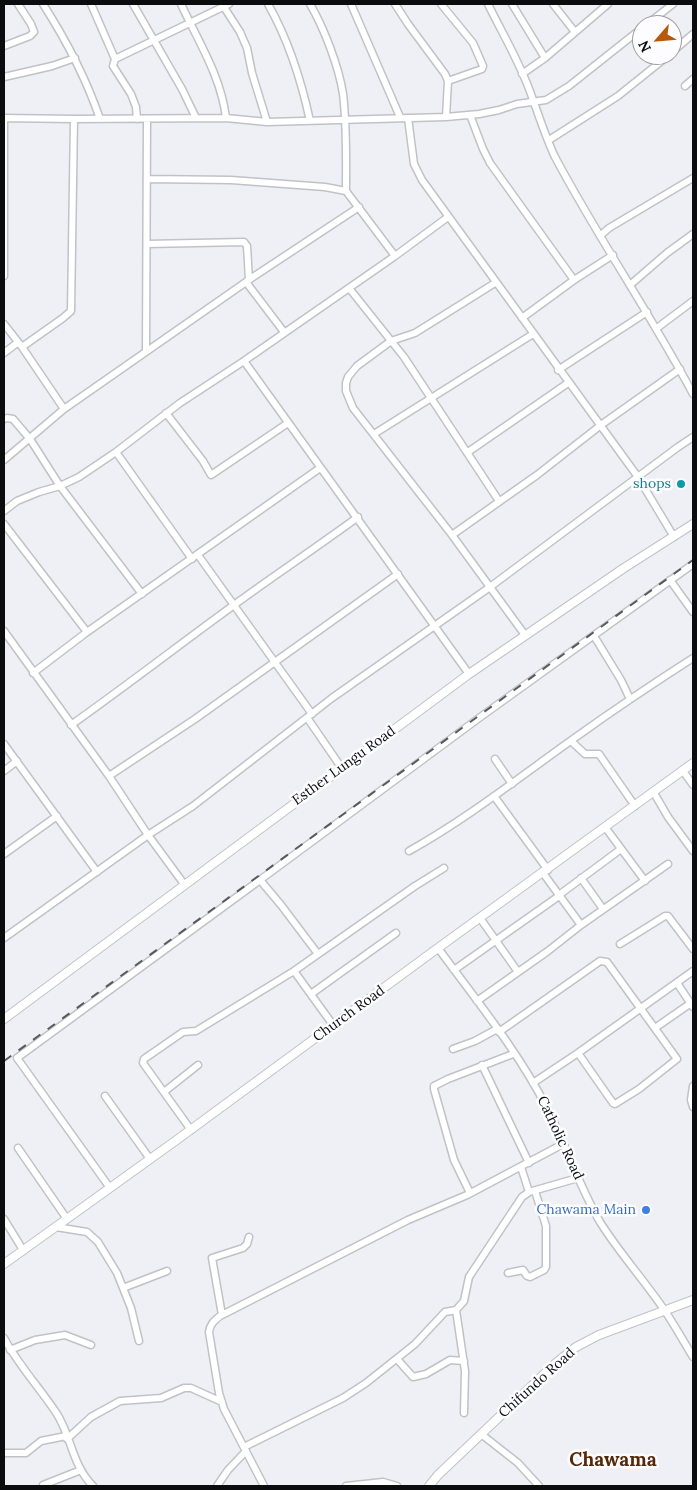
<!DOCTYPE html>
<html>
<head>
<meta charset="utf-8">
<style>
  body { margin:0 }
  #map { position:relative; width:697px; height:1490px; overflow:hidden; background:#eff0f6; font-family:Lora,serif }
  canvas { display:block }
  .frame { position:absolute; inset:0; border:5px solid #0b0c0e; pointer-events:none }
  .north { position:absolute; left:632px; top:15px; width:50px; height:50px; box-sizing:border-box; background:#fdfdff; border:1px solid #9c9d9f; border-radius:50%; rotate:243deg; font-size:14px; font-weight:700; line-height:20px; text-align:center; color:#0b0c0e }
  .north::after { content:''; display:block; margin:auto; width:18px; height:22px; background:#b7590b; clip-path:polygon(50% 0,100% 100%,50% 72%,0 100%) }
</style>
</head>
<body>
<div id="map">
<canvas width="697" height="1490"></canvas>
<div class="frame"></div>
<div class="north">N</div>
</div>
<script>
const c = document.querySelector('canvas').getContext('2d');
c.lineJoin = 'round';
function stroke(path, color, width, dash) {
  c.strokeStyle = color;
  c.lineWidth = width;
  c.lineCap = dash ? 'butt' : 'round';
  c.setLineDash(dash || []);
  c.stroke(path);
}
function drawText(font, color, halo, rows, align = 'center') {
  c.font = font + ' Lora,serif';
  c.lineWidth = 5;
  c.setLineDash([]);
  c.textBaseline = 'middle';
  c.strokeStyle = halo;
  c.fillStyle = color;
  for (const [text, x, y, turn = 0] of rows) {
    c.save();
    c.translate(x, y);
    c.rotate((+turn || 0) * Math.PI / 180);
    c.textAlign = isNaN(turn) ? turn : align;
    if (halo) c.strokeText(text, 0, 0);
    c.fillText(text, 0, 0);
    c.restore();
  }
}
const minor = new Path2D(`
  M43,4C66,40 86,78 100,119
  M91,4L115,59L113,66L131,94L136,107L137,119
  M133,4L182,89L196,118
  M181,4C198,41 221,76 226,118
  M222,4L240,32L247,48L252,73L267,122
  M268,4C289,41 301,79 310,121
  M310,4C324,28 339,67 343,94C347,126 346,159 346,191
  M351,4L400,117
  M395,4L408,24L445,74L448,81L446,117
  M441,4L473,43L483,66L482,69L448,81
  M488,4C503,35 521,64 532,97C539,116 546,138 555,157C598,238 650,313 693,394
  M512,4L545,58
  M553,4L575,32
  M646,25L673,4
  M4,46L30,36L34,32L31,24L18,4
  M672,52L693,34
  M115,59L229,4
  M522,74L545,58L608,4
  M4,77L52,66L75,58
  M685,86L693,79
  M470,115L483,149L490,163L574,280
  M4,118L74,119L226,118L267,122L446,117L479,114L499,110L517,104L546,100L569,86L642,28
  M408,118L414,164L422,180L638,477L674,537
  M549,140L618,96L669,55
  M148,179L231,180L325,187L346,191L395,256
  M600,236L609,228L693,178
  M147,244L244,242L247,246L249,280
  M4,276V118
  M247,281L359,207
  M495,283L415,333L391,341L357,366L348,377L346,383V391L353,408L452,535L525,635
  M630,285L667,253L693,234
  M349,288L404,357L499,501
  M522,318L574,280L613,255
  M4,324L22,347L64,409
  M657,328L693,301
  M22,347L63,318L71,311L74,119
  M146,351L147,119
  M4,353L17,343
  M244,361L469,674
  M558,370L647,312
  M166,413L203,461L211,475L288,423
  M4,419L7,418L13,419L30,439L60,486L142,594
  M374,434L533,334
  M116,452L192,559
  M468,452L568,383
  M4,460L64,409L246,282L284,332
  M4,511L17,501L39,492L60,486L79,477L116,452L180,403L244,361L395,256L448,217
  M4,524L87,632
  M452,535L537,475L601,425L680,369
  M198,555L312,714
  M670,580L693,612
  M4,631L109,776L148,835L184,884
  M594,636L621,680L630,699
  M33,673L87,632L320,468
  M308,719L341,767
  M71,725C126,686 179,645 234,605C275,575 317,547 358,517
  M571,741L585,754H599L635,806
  M4,744L97,872
  M495,759L512,784
  M4,771L17,761
  M683,771L693,785
  M109,776L195,719L398,574
  M654,793L668,817L693,851
  M494,796L548,870
  M605,827L645,881
  M409,851C468,818 521,776 576,737C615,709 654,683 693,658
  M4,854L57,816
  M581,878L603,909
  M559,895L621,849
  M480,918L518,972
  M581,925L668,864
  M4,938L148,835L193,806L332,698L490,587L678,447L693,437
  M620,944L665,916H668L693,949
  M438,948C476,1000 518,1051 547,1108C566,1145 579,1186 600,1222C620,1254 645,1281 665,1311C675,1326 684,1342 693,1357
  M318,954L281,905L260,880L479,718L693,564
  M454,970L559,896
  M294,971L333,1025
  M677,983L693,1007
  M311,994L396,933
  M477,1001L548,951L581,925L543,873
  M655,1028L691,1003
  M499,1032L600,961L607,962L677,1059L639,1089L615,1104L613,1103L578,1053
  M453,1049L475,1041L497,1029
  M482,1065L529,1163
  M533,1083L578,1053L693,971
  M693,1086L691,1100L693,1107
  M164,1092L198,1065
  M105,1096L150,1159
  M191,1130L143,1063L144,1059L183,1032L196,1031L294,971L415,886L444,868
  M18,1148L67,1219
  M521,1167L529,1192
  M110,1188L17,1058L260,880
  M470,1193L454,1160L434,1089V1086L448,1079L513,1054
  M4,1219L23,1250
  M56,1227L87,1232L98,1242L117,1273L131,1308L139,1341
  M508,1273L523,1270L527,1276L530,1277L544,1270L546,1267V1226L535,1191
  M123,1288L167,1271
  M456,1310L465,1371L464,1413
  M222,1315L212,1258L243,1248L247,1244L249,1237
  M4,1338C19,1366 40,1388 57,1414C72,1438 72,1465 93,1486
  M10,1350L35,1340L65,1335L91,1345
  M397,1359L413,1377L426,1374L450,1360L464,1361
  M481,1434L518,1463L539,1486
  M67,1439L91,1417L120,1401L161,1398L184,1388H191L222,1402
  M244,1447L343,1398L366,1383L415,1344L445,1312L456,1310L464,1301L469,1277L522,1197L529,1192L578,1178
  M4,1453H26L41,1441L66,1436
  M43,1485L81,1470
  M217,1486L228,1470L246,1451
  M264,1486L224,1409L219,1393L209,1332C210,1324 214,1321 220,1316L408,1220L467,1195L563,1144
  M346,1486L383,1482L397,1486`);
const tertiary = new Path2D(`
  M4,1019L469,674L624,568L693,524
  M4,1264L178,1139L438,948L693,763
  M429,1486L438,1475L556,1363L576,1347L599,1335L693,1300`);
stroke(minor, '#c1c2c7', 9);
stroke(tertiary, '#c1c2c7', 10);
stroke(minor, '#fff', 6);
stroke(tertiary, '#fff', 8);
stroke(new Path2D(`
  M4,1061L693,560`), '#58595c', 2, [9, 9]);
for (const [x, y, r, color] of [
  [681,484,5,"#0f9aa8"],
  [646,1210,5,"#3f7fe0"]
]) {
  const dot = new Path2D();
  dot.arc(x, y, r, 0, 2 * Math.PI);
  c.fillStyle = color;
  c.fill(dot);
  stroke(dot, '#fdfdff', 2);
}
drawText('14px', '#0d838f', '#fdfdff', [
  ["shops",671,484]
], 'right');
drawText('14px', '#0b0c0e', '#fdfdff', [
  ["Esther Lungu Road",344,766,-36],
  ["Church Road",349,1014,-36],
  ["Catholic Road",560,1138,65],
  ["Chifundo Road",537,1383,-42]
]);
drawText('14px', '#366cbe', '#fdfdff', [
  ["Chawama Main",636,1210]
], 'right');
drawText('bold 19px', '#552807', '#fdfdff', [
  ["Chawama",613,1461]
]);
</script>
</body>
</html>
